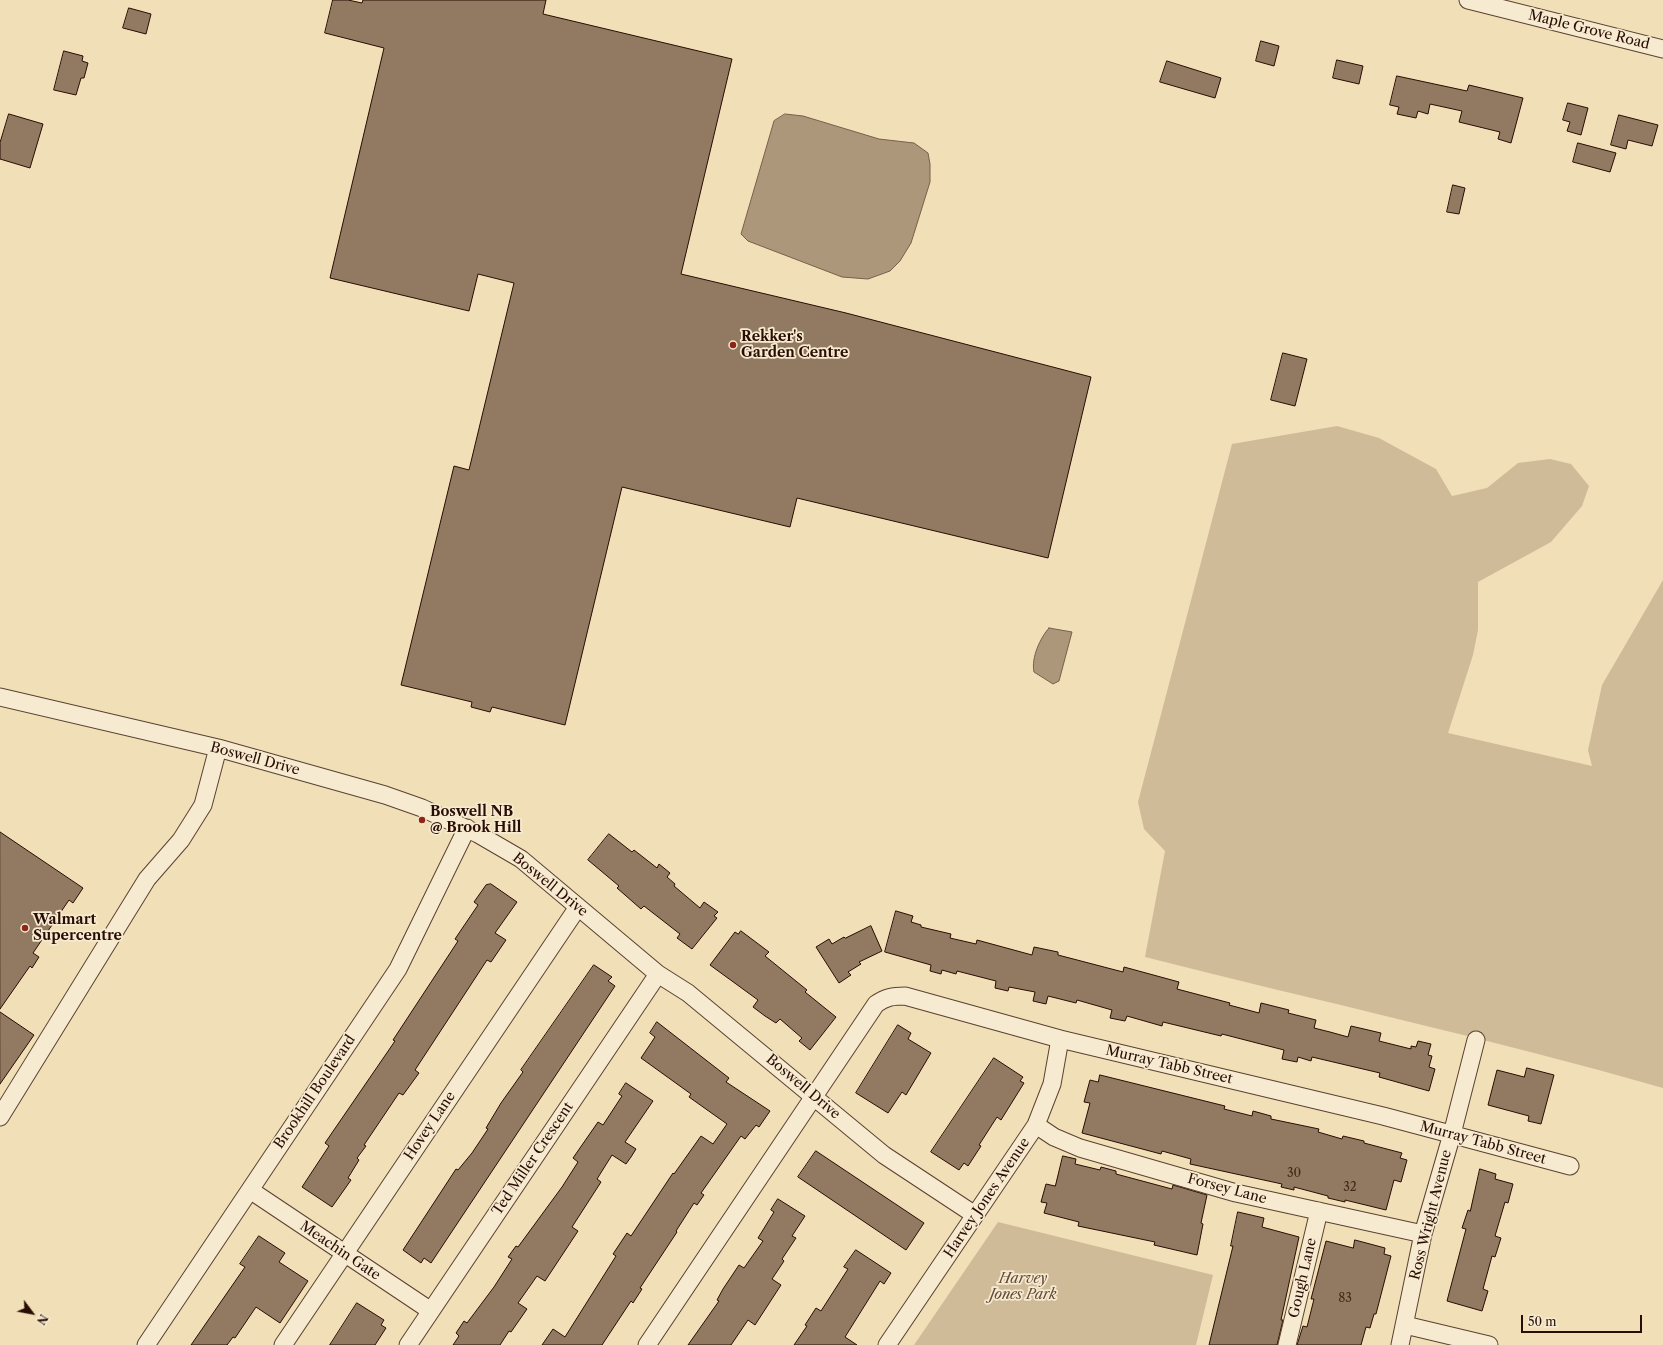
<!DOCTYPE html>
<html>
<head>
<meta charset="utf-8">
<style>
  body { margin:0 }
  #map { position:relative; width:1663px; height:1345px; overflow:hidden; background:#f1dfb7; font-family:"Libre Caslon Text",serif }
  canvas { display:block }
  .north { position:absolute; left:12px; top:1293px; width:40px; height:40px; -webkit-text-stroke:3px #f6ead0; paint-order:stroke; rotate:122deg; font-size:11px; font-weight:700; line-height:16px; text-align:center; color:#290c03 }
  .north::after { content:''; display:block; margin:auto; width:14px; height:18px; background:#290c03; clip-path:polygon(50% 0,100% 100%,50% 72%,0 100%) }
  .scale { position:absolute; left:1521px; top:1315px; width:121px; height:18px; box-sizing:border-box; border:2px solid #290c03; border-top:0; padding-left:5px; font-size:12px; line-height:14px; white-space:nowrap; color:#290c03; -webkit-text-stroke:3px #f6ead0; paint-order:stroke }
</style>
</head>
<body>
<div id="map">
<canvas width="1663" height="1345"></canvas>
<div class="north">N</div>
<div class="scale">50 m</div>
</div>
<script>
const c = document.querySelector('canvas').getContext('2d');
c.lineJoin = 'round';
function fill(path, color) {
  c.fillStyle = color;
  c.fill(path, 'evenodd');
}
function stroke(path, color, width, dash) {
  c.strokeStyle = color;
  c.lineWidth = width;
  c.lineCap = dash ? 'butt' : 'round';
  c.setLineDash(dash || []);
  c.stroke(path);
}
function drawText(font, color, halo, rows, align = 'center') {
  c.font = font + ' "Libre Caslon Text",serif';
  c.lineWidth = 3.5;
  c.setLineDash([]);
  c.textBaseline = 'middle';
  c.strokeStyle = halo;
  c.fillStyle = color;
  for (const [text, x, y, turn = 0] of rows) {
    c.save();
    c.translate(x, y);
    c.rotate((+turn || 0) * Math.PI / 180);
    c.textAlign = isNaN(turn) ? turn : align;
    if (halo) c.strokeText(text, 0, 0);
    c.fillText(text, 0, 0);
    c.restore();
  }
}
fill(new Path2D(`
  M1337,426L1379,438L1436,469L1452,496L1487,488L1518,463L1550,459L1571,464L1589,486L1582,506L1551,542L1478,582V630L1473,655L1448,733L1592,766L1588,750L1602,685L1663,580V1088C1492,1039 1318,1001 1145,957L1165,851L1144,829L1138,802L1232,444Z
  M998,1222L1213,1275L1196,1345H914Z`), '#cfbb98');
const water = new Path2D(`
  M785,114L803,116L879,139L914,143L928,153L930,164V182L911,243L900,261L890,271L868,279L842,277L748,241L741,234L774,121Z
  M1049,628L1072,632L1059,681L1053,684L1034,672C1031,658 1040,638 1049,628Z`);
fill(water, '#ad977a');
stroke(water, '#785f4a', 1);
const building = new Path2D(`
  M333,0H348L362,3L363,0H546L543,14L732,59L681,274L846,313L1091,377L1048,558L797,498L790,527L622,487L565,725L492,707L490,712L471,707L472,702L401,685L454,466L469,470L514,283L478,274L469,311L330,278L384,48L325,33Z
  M129,8L151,14L146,34L123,28Z
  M1261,41L1279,46L1274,66L1256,61Z
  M64,51L83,56L82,61L88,63L84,78H81L76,95L54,90Z
  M1337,60L1363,66L1359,84L1333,78Z
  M1167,61L1221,78L1215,98L1160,82Z
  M1397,76L1467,91L1469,85L1523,98L1511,143L1498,139L1500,132L1459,122L1462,111L1430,104L1428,114L1418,111L1416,118L1397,114L1399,107L1390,105Z
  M1568,103L1588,108L1581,135L1567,131L1570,122L1563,120Z
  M9,114L43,124L30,168L0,159V143Z
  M1619,115L1658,125L1652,146L1628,140L1626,149L1611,145Z
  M1578,143L1616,153L1610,172L1573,162Z
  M1453,185L1465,188L1459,214L1447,212Z
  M1283,353L1307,359L1295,406L1271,400Z
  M0,832L83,888L73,903L69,900L33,953L39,957L32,968L30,966L0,1009Z
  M609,834L632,852L634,850L657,868L659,864L670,873L667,877L675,884L674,886L700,908L704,902L718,912L714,916L717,918L692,949L677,938L680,934L644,906L641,909L617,888L619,886L588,860Z
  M491,884L517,902L495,933L506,940L491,962L487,960L415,1070L419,1073L403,1095L399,1093L364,1145L366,1146L357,1158L359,1160L348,1178L351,1180L332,1207L302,1187L329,1146L325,1143L395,1041L393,1040L458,941L455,939L478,905L474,902L486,885Z
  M896,911L913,916L911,922L921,925V927L951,934L950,938L976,944L977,940L1032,955L1034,947L1058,952V955L1123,972L1124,967L1179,982L1177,989L1230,1003L1229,1005L1259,1013L1261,1003L1289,1010L1288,1013L1316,1020L1314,1028L1330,1032L1348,1037L1351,1026L1381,1033L1379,1041L1411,1049V1046L1416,1047L1418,1041L1431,1044L1428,1055L1432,1056L1429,1067L1435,1069L1429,1091L1379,1077L1380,1073L1312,1057L1311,1061L1298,1057L1297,1062L1282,1059L1284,1050L1222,1034L1221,1036L1163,1022L1162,1026L1127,1016L1125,1021L1110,1018L1112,1010L1077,1000L1076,1003L1048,996L1046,1004L1033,1001L1035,992L1009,987L1008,991L995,988L996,981L957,971L956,974L942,970L941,974L930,971L931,965L885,952Z
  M871,926L882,951L859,962L861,964L848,972L851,975L839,983L816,947L829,939L832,944L844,937L845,938Z
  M741,931L769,952L765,956L807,990L805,992L836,1017L810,1050L799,1041L802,1038L780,1019L776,1023L765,1016L753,1007L758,1000L710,965L735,932L738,934Z
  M594,965L612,977L608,981L615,986L431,1263L424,1258L421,1263L403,1250L456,1169L458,1170L472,1153L488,1129L486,1128L501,1103L523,1072L521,1070Z
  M0,1012L34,1035L0,1084Z
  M657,1022L729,1078L726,1082L770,1111L759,1127L756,1125L745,1139L741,1136L701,1193L704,1195L697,1205L694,1203L676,1231L677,1232L640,1288L642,1289L633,1303L631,1301L602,1345H542L553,1329L565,1337L616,1256L613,1254L627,1233L631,1236L673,1173L674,1174L701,1136L713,1144L727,1124L689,1097L691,1094L641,1058L655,1037L650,1033Z
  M898,1025L911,1033L908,1039L931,1053L906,1095L902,1092L888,1113L856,1093Z
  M994,1058L1023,1077L1020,1081L1024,1083L1001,1120L997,1117L979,1145L981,1146L968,1166L964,1163L959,1170L931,1152Z
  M1527,1068L1554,1075L1541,1124L1528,1121L1529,1116L1488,1105L1497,1070L1524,1077Z
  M1100,1075L1225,1106L1224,1109L1252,1116L1253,1111L1271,1116V1119L1319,1129L1318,1132L1342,1139L1343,1136L1364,1141V1143L1402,1153L1400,1158L1407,1160L1401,1182L1394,1180L1386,1210L1345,1200V1202L1328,1198V1196L1294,1187V1190L1281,1187L1282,1184L1190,1164L1191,1159L1162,1151L1161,1154L1082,1133L1090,1103L1084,1102L1090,1080L1098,1082Z
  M626,1083L653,1101L625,1142L636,1149L631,1157L626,1164L612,1155L597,1179L601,1182L572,1227L578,1231L545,1281L537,1276L518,1303L527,1309L511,1332L509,1331L500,1345H453L459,1336L456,1333L464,1321L467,1323L494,1287L512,1259L508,1257L516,1246L518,1247L562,1187L578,1162L573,1158L598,1122L603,1125L622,1096L619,1094Z
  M816,1151L924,1223L906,1250L798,1177Z
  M1063,1156L1076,1159L1075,1164L1100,1170L1101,1167L1116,1171V1174L1172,1189L1173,1185L1207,1195L1201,1223L1203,1224L1197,1255L1154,1245L1155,1242L1078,1226L1079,1222L1044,1213L1047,1203L1041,1202L1046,1184L1055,1186Z
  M1480,1169L1496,1174L1495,1179L1513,1184L1508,1203L1505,1202L1495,1236L1501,1238L1495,1257L1492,1256L1483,1289L1488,1291L1482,1311L1447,1301L1466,1229L1462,1228L1468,1210L1470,1211Z
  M778,1199L805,1216L792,1236L796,1238L782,1259L784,1261L772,1279L781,1285L755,1325L748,1320L731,1345H688L719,1301L717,1300L723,1289L739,1265L744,1268L763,1241L758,1238L774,1212L771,1210Z
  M1238,1212L1264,1218L1262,1227L1299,1237L1281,1320H1283L1277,1345H1209L1233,1246H1231Z
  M259,1236L285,1253L279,1262L308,1281L280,1323L256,1307L235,1338L233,1337L227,1345H191L245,1267L240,1264Z
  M1355,1240L1385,1248L1384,1254L1391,1256L1376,1314H1374L1370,1328L1366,1327L1361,1345H1297L1303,1326L1307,1327L1314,1299H1311L1326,1241L1353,1248Z
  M856,1250L891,1273L884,1284L880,1281L845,1337L857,1345H794L807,1326L805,1325L816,1308L821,1311L848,1269L844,1267Z
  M357,1303L384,1320L381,1325L386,1328L375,1345H330Z`);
fill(building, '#917a61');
stroke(building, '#290c03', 1);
const minor = new Path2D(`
  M1468,0L1663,49
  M0,697L218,748L385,795L422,808L478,834L521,859L658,974L688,993L884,1155L975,1215
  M0,1117L147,879L181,840L203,805L218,748
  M1036,1125L1054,1137L1080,1148L1236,1193L1423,1234
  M250,1190L431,1311
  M1405,1325L1489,1345
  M146,1345L398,969L467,828
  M283,1345L578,907
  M408,1345L658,974
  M647,1345L876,1004C886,997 893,996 905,996L1060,1039L1383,1116L1570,1166
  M887,1345L1036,1125L1052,1084L1060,1039
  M1287,1345L1319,1211
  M1400,1345L1423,1234L1452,1134L1476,1040`);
stroke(minor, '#5b4130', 19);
stroke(minor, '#f6ead0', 17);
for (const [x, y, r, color] of [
  [733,345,4,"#8f2418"],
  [422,820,4,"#8f2418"],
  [25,928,4,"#8f2418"]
]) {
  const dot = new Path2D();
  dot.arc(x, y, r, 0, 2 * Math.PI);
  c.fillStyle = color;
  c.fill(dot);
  stroke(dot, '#f6ead0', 1.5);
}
drawText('12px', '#43281a', null, [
  ["30",1294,1174],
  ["32",1350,1188],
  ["83",1345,1299]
]);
drawText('14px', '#290c03', '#f6ead0', [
  ["Maple Grove Road",1589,30,14],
  ["Boswell Drive",255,759,15],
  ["Boswell Drive",550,885,39],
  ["Murray Tabb Street",1169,1065,13],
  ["Boswell Drive",803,1087,40],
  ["Brookhill Boulevard",315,1092,-56],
  ["Hovey Lane",430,1126,-56],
  ["Murray Tabb Street",1483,1143,15],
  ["Ted Miller Crescent",533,1159,-56],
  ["Forsey Lane",1227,1189,15],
  ["Harvey Jones Avenue",987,1198,-56],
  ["Ross Wright Avenue",1431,1215,-76],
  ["Meachin Gate",340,1251,34],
  ["Gough Lane",1303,1278,-77]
]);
drawText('bold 14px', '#290c03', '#f6ead0', [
  ["Rekker's",741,337],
  ["Garden Centre",741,353],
  ["Boswell NB",430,812],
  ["@ Brook Hill",430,828],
  ["Walmart",33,920],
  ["Supercentre",33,936]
], 'left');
drawText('italic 14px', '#634937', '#f6ead0', [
  ["Harvey",1023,1279],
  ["Jones Park",1023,1295]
]);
</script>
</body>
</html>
